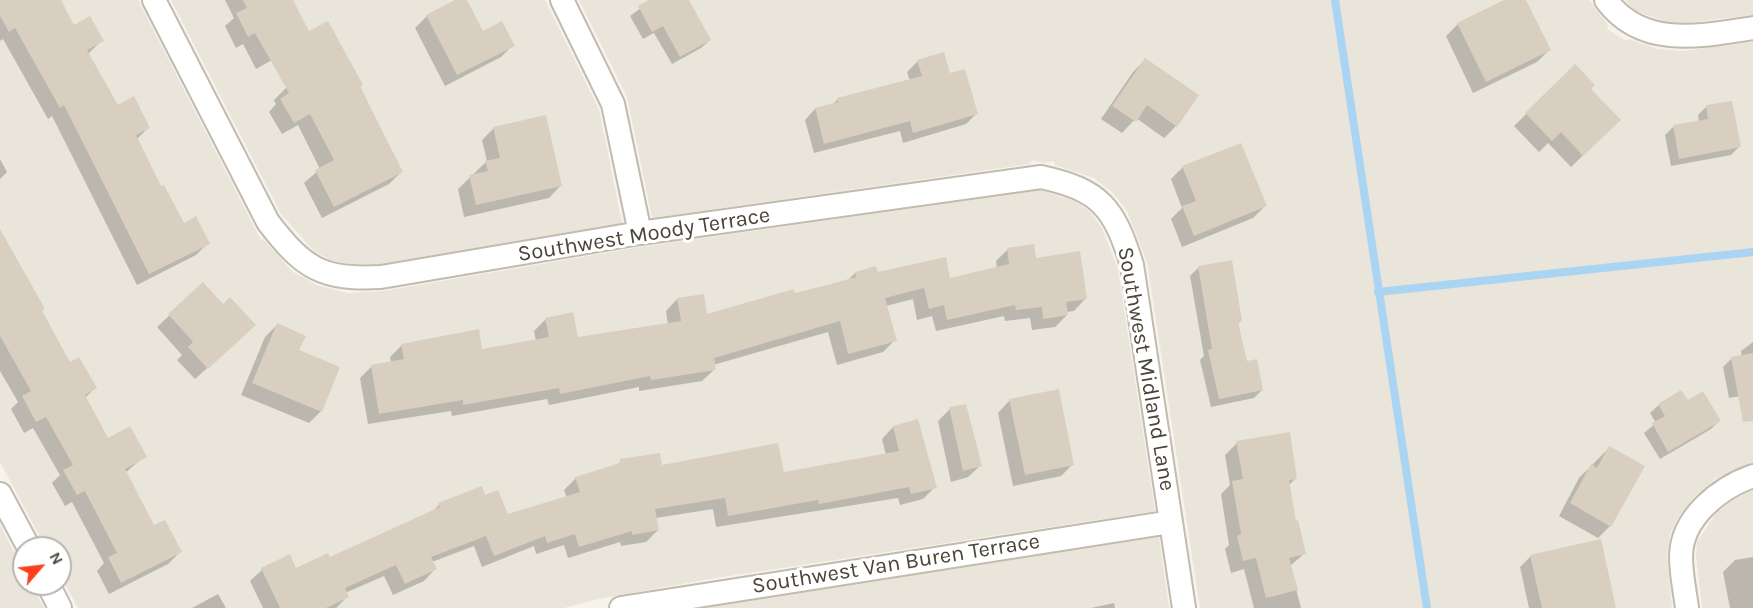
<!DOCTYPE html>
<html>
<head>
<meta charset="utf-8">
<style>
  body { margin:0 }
  #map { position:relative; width:1753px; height:608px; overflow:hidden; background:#f6f3ec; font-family:Karla,sans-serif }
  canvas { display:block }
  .north { position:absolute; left:12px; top:536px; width:60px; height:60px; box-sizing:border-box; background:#fff; border:2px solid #b7b4b0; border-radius:50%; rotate:62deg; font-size:16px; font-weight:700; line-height:24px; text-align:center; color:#4b4439 }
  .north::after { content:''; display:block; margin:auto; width:21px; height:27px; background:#fc3f1d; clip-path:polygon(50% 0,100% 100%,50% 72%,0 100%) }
</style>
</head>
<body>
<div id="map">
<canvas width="1753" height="608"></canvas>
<div class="north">N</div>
</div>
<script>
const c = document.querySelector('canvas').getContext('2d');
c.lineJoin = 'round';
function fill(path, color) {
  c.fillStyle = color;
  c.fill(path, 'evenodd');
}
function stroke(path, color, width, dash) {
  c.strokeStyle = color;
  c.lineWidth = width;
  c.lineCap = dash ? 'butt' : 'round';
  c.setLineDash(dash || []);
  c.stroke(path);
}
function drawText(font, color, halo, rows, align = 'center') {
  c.font = font + ' Karla,sans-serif';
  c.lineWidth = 6;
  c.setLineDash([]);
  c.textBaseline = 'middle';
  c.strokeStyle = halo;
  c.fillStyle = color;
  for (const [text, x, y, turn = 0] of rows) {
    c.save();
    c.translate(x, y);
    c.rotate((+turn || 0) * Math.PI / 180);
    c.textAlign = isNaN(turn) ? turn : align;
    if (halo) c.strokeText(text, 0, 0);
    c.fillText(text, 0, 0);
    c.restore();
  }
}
fill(new Path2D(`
  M0,0H138L261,240L263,239L293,272L319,286L348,293L383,291L641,247L1039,190L1075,201L1090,212L1102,228L1118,269L1155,511L710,579L603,598L564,608H78L60,575V548H46L0,462Z
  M171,0H545L599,109L622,223L381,264L351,265L330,260L314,251L281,214Z
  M579,0H1589L1608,25L1607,29L1626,41L1628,39L1658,49L1683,51L1753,42V462L1715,479L1695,496L1679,516L1670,534L1667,557L1672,608H1200L1147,262L1127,211L1113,193L1094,178L1055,165L1054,161L1043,163L1032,160L1030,164L652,218L627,97Z
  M1625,0H1753V15L1686,23L1667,22L1636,11Z
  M1753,490V608H1702L1696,556L1697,542L1717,512L1732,500Z
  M0,525L24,571V584H31L44,608H0Z
  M1159,537L1169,608H698L713,605Z`), '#eae5da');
fill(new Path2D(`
  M0,0H59L73,27L102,40L88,54L117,106L148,128L136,140L161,188L183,225L208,243L196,255L137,285L52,116L48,119L3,39L0,41Z
  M225,0H291L297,46L256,69L243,44L236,48L225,26L234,18Z
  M458,0H466L482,33L513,45L501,57L445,86L415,28L427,16Z
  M652,0H687L710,40L701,48L672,64L654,33L643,39L630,16Z
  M1508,0H1524L1549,50L1537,62L1473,93L1446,36L1458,24Z
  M346,57L401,172L389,184L322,218L304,183L320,169L298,125L282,134L269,112L276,104L274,100L286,88Z
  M1145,60L1176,126L1164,138L1136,118L1122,133L1101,119L1133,72Z
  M918,61L949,75L977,113L966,124L903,143L900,131L814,153L805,120L815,109L832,105L838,99L910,81L907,72Z
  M1575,66L1589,89L1619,120L1571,167L1548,143L1539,152L1514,126Z
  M1706,107L1739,147L1731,155L1671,166L1665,135L1674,126L1699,122L1698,115Z
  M494,128L561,185L549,198L464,217L458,189L487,161L482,140Z
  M0,159L7,172L0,179Z
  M1183,167L1265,206L1253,218L1182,247L1171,219L1182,208L1171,179Z
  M0,232L70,364L95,388L85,398L108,440L145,456L125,473L154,527L180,552L168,564L109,594L97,571L104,563L72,502L65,506L52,483L60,475L33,428L24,433L11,409L18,402L0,371Z
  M1007,250L1034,259L1085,299L1074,311L1066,312L1067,315L1055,327L1032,330L1030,318L1005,321L1004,316L936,331L932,316L917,320L913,299L886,306L895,340L883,352L837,365L828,332L713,365L714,370L702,381L639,391V387L549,405L547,399L452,416L451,411L368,424L360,378L372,366L391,363L390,357L402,345L481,351L536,341L534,331L546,319L577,339L668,325L666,311L677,299L706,316L848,280L855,273L949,279L997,269L996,261Z
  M1230,262L1241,321L1237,324L1246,363L1262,390L1254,398L1211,407L1200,360L1204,356L1190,276L1198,268Z
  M203,284L242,337L195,379L177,360L182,355L157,327Z
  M277,325L297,351L321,411L309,423L241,395L265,337Z
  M1753,342V394L1729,398L1723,367L1731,359L1742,357L1741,351Z
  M1010,400L1073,464L1061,476L1013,486L998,413Z
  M1687,402L1719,421L1711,429L1660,459L1644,433L1656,423L1650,413L1659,405Z
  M950,409L981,465L968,477L951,482L938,421Z
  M893,427L935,487L923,499L900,505L898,498L716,527L713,509L656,518L658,530L646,542L621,546L620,542L568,558L564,545L536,554L534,546L482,567L474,546L432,562L435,569L424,581L393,595L384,576L345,593L347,597L336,608H263L250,581L262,570H296L329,559L431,513L439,505L485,497L507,516L567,498L564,490L576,478L616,466L621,461L661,466L782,474L886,455L882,439Z
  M1237,443L1296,478L1288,486L1295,523L1305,553L1290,566L1301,608H1254L1244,569L1231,573L1225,549L1229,545L1221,494L1230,485L1225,455Z
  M1609,448L1610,526L1598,538L1559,516L1579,478Z
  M1531,556L1615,608H1529L1520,567Z
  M1753,557V608H1730L1723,572L1735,560Z
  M218,594L226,608H192Z
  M1114,603L1115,608H1091Z`), '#0003');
stroke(new Path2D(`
  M1335,0L1427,608
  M1378,292L1753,252`), '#a9d4f2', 8);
fill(new Path2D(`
  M0,0H61L74,25L90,16L104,41L87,50L118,105L134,96L150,128L136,135L161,186L164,185L184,223L196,216L210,244L149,274L64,105L60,108L15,28L9,32L0,16Z
  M243,0H293L309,31L328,21L363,85L360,87L403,172L334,207L315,170L334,160L310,114L294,123L280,99L289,93L255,33L248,37L236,13L247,8Z
  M455,0H467L483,31L502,21L515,46L457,75L426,15Z
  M649,0H689L711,40L680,57L663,26L652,32L638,6Z
  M1504,0H1526L1551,50L1486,82L1457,23Z
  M944,52L950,73L965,69L978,114L913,133L910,121L824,144L815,108L838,102L837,98L922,76L917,60Z
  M1145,58L1199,95L1177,127L1147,105L1136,122L1112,106Z
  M1575,64L1595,85L1591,89L1621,120L1583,156L1561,132L1552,141L1525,113Z
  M1732,101L1741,147L1679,159L1673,125L1708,119L1706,105Z
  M546,115L562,186L476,205L469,175L488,171L485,161L500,158L493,127Z
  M1241,143L1267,206L1194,236L1182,206L1196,201L1182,166Z
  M0,229L45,309L42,311L70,362L79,357L97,388L85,395L108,438L130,426L147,457L125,469L154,525L165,520L182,552L121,583L108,557L117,553L85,491L77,495L63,470L73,465L46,417L36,422L22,396L31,391L0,336Z
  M1034,244L1036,258L1080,251L1087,299L1066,302L1068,315L1043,319L1042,307L1016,310L1015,305L947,320L944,305L929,309L924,288L885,298L897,341L848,354L840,321L714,358L716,370L651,380L650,376L560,394L559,388L463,405V400L379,414L371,365L404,359L401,344L479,329L482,349L549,337L545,318L573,312L578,337L681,321L677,298L704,294L707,314L794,289L795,294L856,277L855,272L876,266L878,272L946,257L950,278L1009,264L1007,248Z
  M1232,260L1242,321L1238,322L1247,361L1257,359L1263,390L1219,399L1208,350L1212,349L1198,266Z
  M203,282L223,304L230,297L256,325L208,369L188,347L193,342L168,314Z
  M277,323L306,336L299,350L340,367L322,412L252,383Z
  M1753,353V421L1743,422L1731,357Z
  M1059,389L1074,465L1025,475L1009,399Z
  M1681,390L1688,400L1703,391L1721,421L1668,452L1652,423L1665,416L1658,404Z
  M966,404L982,466L963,471L949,407Z
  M918,419L937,488L911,494L909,487L819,504L818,500L728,516L725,498L655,509L659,530L632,535V531L579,547L575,534L547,543L545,536L494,556L486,536L431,557L437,569L405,584L396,565L345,588L349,597L326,608H280L261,568L290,554L296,568L328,553L330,557L440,507L438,503L482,486L485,495L498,490L508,514L580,492L575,477L620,463V459L660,453L662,465L778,443L784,472L899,451L893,426Z
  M1290,432L1297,479L1289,480L1296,521L1298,520L1306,554L1289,558L1298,590L1266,598L1256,558L1243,561L1237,536L1241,534L1232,481L1243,479L1236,441Z
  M1609,446L1645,466L1611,527L1570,503L1591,464L1597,468Z
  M1601,539L1616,608H1542L1530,555Z`), '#d8cfc1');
const minor = new Path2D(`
  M154,0L268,222C304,269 322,280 381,277L640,233L1041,177C1101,190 1114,208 1132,265L1184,608
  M562,0L613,104L640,233
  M1606,0C1642,49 1701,36 1753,28
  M0,494L29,548
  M48,584L60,608
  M621,608L1171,522
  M1687,608C1685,592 1681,574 1681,557C1681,518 1719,488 1753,476`);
stroke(minor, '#c2bbae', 26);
stroke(minor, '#fff', 22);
drawText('22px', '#4b4439', '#fff', [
  ["Southwest Moody Terrace",644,235,-9],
  ["Southwest Midland Lane",1146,369,80],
  ["Southwest Van Buren Terrace",896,564,-9]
]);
</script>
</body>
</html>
